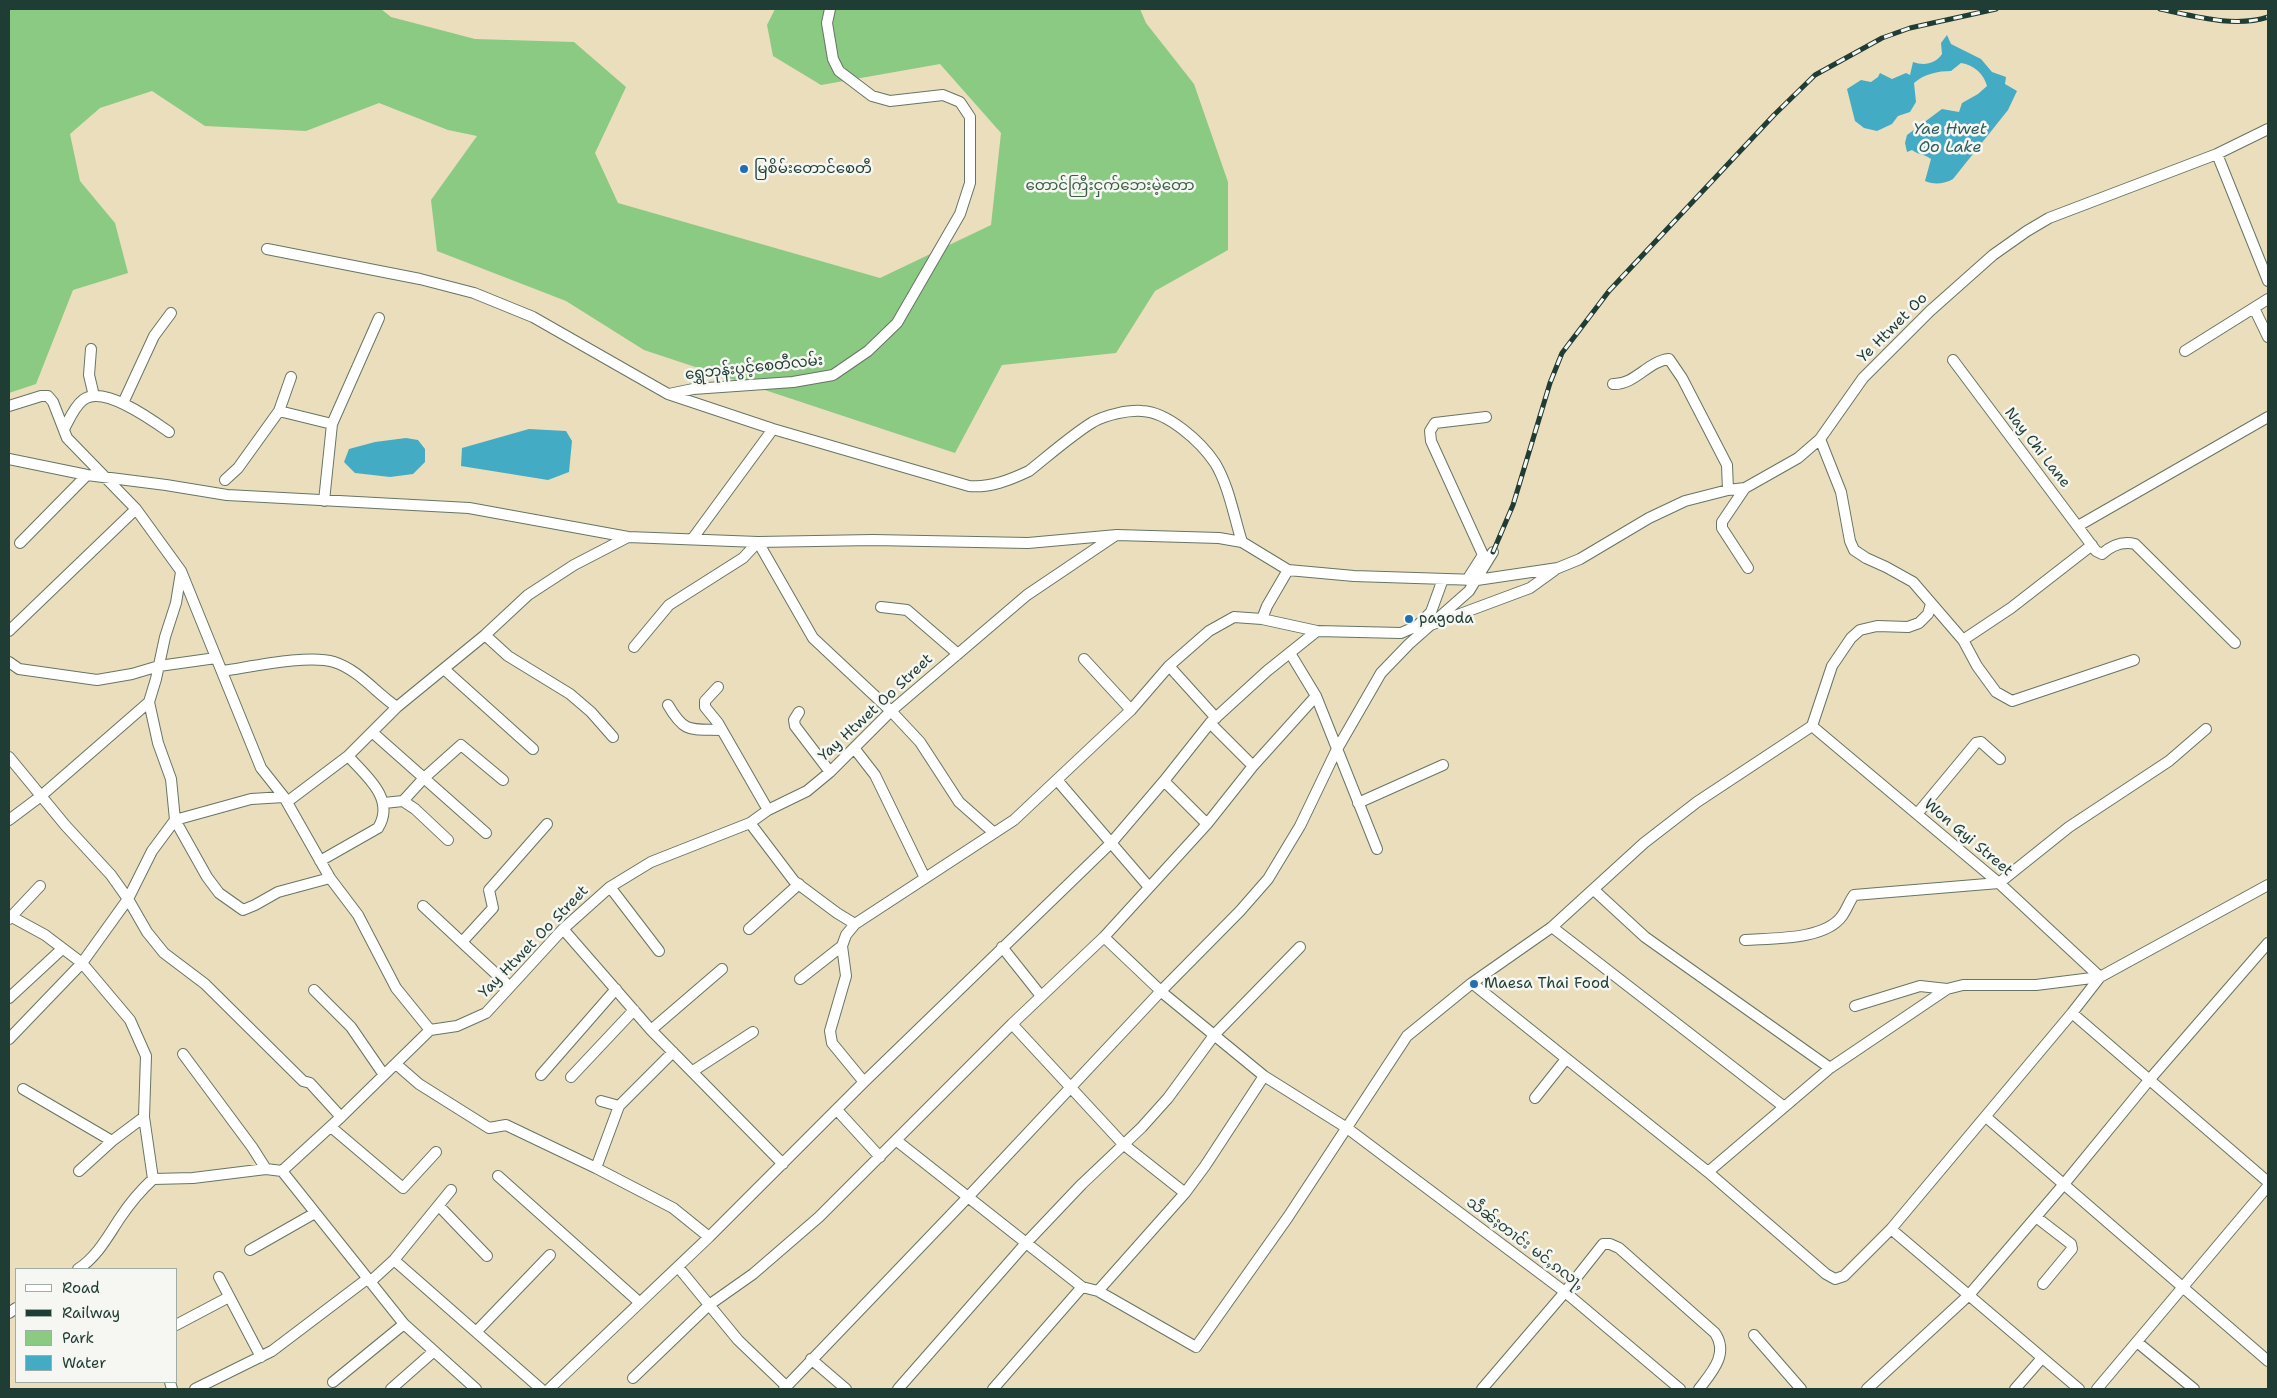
<!DOCTYPE html>
<html>
<head>
<meta charset="utf-8">
<style>
  body { margin:0 }
  #map { position:relative; width:2277px; height:1398px; overflow:hidden; background:#ebdebc; font-family:"Shantell Sans",sans-serif }
  canvas { display:block }
  .frame { position:absolute; inset:0; border:10px solid #1f3d34; pointer-events:none }
  .legend { position:absolute; left:15px; top:1268px; width:162px; height:115px; box-sizing:border-box; background:#f6f6f2; border:1px solid #a0aca6; margin:0; padding:6px 9px; list-style:none; font-size:15px; color:#1f3d34 }
  .legend li { display:flex; align-items:center; gap:10px; height:25px }
  .legend b { width:25px; border:1px solid #a0aca6 }
</style>
</head>
<body>
<div id="map">
<canvas width="2277" height="1398"></canvas>
<div class="frame"></div>
<ul class="legend">
<li><b style="height:6px;background:#fff"></b>Road</li>
<li><b style="height:6px;background:#1f3d34"></b>Railway</li>
<li><b style="height:14px;background:#8aca82"></b>Park</li>
<li><b style="height:14px;background:#44abc4"></b>Water</li>
</ul>
</div>
<script>
const c = document.querySelector('canvas').getContext('2d');
c.lineJoin = 'round';
function fill(path, color) {
  c.fillStyle = color;
  c.fill(path, 'evenodd');
}
function stroke(path, color, width, dash) {
  c.strokeStyle = color;
  c.lineWidth = width;
  c.lineCap = dash ? 'butt' : 'round';
  c.setLineDash(dash || []);
  c.stroke(path);
}
function drawText(font, color, halo, rows, align = 'center') {
  c.font = font + ' "Shantell Sans","Noto Sans Myanmar",sans-serif';
  c.lineWidth = 5;
  c.setLineDash([]);
  c.textBaseline = 'middle';
  c.strokeStyle = halo;
  c.fillStyle = color;
  for (const [text, x, y, turn = 0] of rows) {
    c.save();
    c.translate(x, y);
    c.rotate((+turn || 0) * Math.PI / 180);
    c.textAlign = isNaN(turn) ? turn : align;
    if (halo) c.strokeText(text, 0, 0);
    c.fillText(text, 0, 0);
    c.restore();
  }
}
fill(new Path2D(`
  M9,9H381L391,17L475,39L574,42L626,87L595,153L618,203L880,278L991,225L1001,133L940,64L821,85L773,56L767,25L775,9H1140L1146,23L1194,84L1228,182V250L1155,291L1116,353L1002,365L955,453L644,350L566,301L437,251L431,200L477,136L448,130L379,103L306,131L205,126L152,91L100,108L70,134L80,181L115,223L128,273L73,290L36,384L9,393Z`), '#8aca82');
fill(new Path2D(`
  M1947,35L1951,44L1981,59L1992,72L2006,77L2005,84L2017,91L2008,110L1953,179C1945,184 1933,185 1925,181L1931,159C1925,154 1918,155 1912,150L1907,152L1905,143L1907,135L1942,109L1959,112L1962,103L1978,94L1987,86C1984,74 1974,65 1961,63L1951,71C1938,71 1924,74 1914,83L1916,102L1910,112L1898,116L1892,124L1877,131L1864,128L1855,121L1847,89L1861,80L1871,82L1878,77L1880,73L1892,79L1906,73L1910,75L1913,62C1924,66 1935,64 1942,54L1941,43Z
  M529,429L566,431L572,441L569,472L548,480L461,466L462,448Z
  M406,438L418,440L425,449V462L413,474L390,477L355,473L344,462L349,449L375,442Z`), '#44abc4');
const minor = new Path2D(`
  M2217,154L2268,281
  M267,249L420,279L474,293L533,317L668,394L773,429L969,486C990,488 1010,480 1029,471C1048,456 1073,434 1093,422C1106,415 1127,410 1142,411C1168,412 1201,442 1215,463C1229,486 1234,517 1242,542
  M2254,308L2268,337
  M91,349L89,375L94,396
  M2185,351L2268,299
  M1953,360L2096,551L2102,554C2112,545 2122,541 2135,544L2235,643
  M1613,384C1635,385 1648,361 1669,359L1682,378L1727,465L1728,490
  M669,394L693,389L793,382L833,375L868,351L897,323L960,214L970,183V117L960,102L943,95L890,101L872,96L839,71L833,59L827,23L830,9
  M123,403L154,336L171,313
  M9,406L41,396H48L53,402L67,438L136,509L181,571L261,768L284,797L330,878L358,915L396,988L430,1030
  M279,411L332,424
  M64,429C69,420 74,407 83,400C103,384 152,420 169,432
  M1820,439L1841,492L1850,541L1854,550L1866,558L1886,567L1913,582L1963,640L1977,666L1996,692L2012,701L2134,660
  M9,459L87,475L166,485L227,495L469,508L628,537L758,542L873,540L1028,543L1117,535L1219,538L1242,542L1288,570L1354,576L1477,580L1558,568L1580,559L1649,518L1685,501L1728,490L1745,488L1798,458L1820,439L1863,378L1930,311L1993,255L2027,231L2049,218L2217,154L2268,129
  M225,480L238,468L279,411L291,377
  M1745,488L1722,522V528L1748,568
  M324,501L332,424L379,318
  M2078,526L2268,417
  M693,538L773,429
  M20,543L87,475
  M181,572L176,603L165,637L156,679L149,702L158,743L171,779L175,820L207,877L219,893L243,910L255,905L278,892L330,878
  M1467,580L1483,555L1431,441L1430,431L1435,423L1486,417
  M881,607L907,610L958,654
  M1262,619L1267,606L1288,570
  M1417,626L1431,612L1443,579
  M9,631L136,509
  M485,635L508,656L570,694L591,712L613,737
  M1963,640L2011,608L2092,545
  M634,647L669,605L743,558L758,542L813,638L891,711L920,742L959,802L993,832
  M1290,653L1316,696L1377,849
  M1084,659L1131,710
  M9,662L19,669L97,680L132,674L159,666L216,658
  M1169,666L1216,718
  M444,669L533,749
  M223,671C251,667 308,654 334,662C359,670 376,693 397,707
  M718,687L705,701V707L718,723L768,810
  M668,705C685,734 690,729 722,730
  M799,712L794,720L795,726L830,772
  M1210,723L1253,766
  M1812,726L1999,883L2100,977
  M372,732L486,833
  M854,748L875,775L925,878
  M9,757L65,825L111,875L128,899L147,932L164,953L205,984L303,1081L310,1083L341,1117
  M1057,780L1149,887
  M1164,781L1207,824
  M403,801L424,778L461,745L503,780
  M287,802L348,756L397,707L485,635L528,595L574,565L628,537
  M384,803L403,801L415,809L448,840
  M1358,803L1443,765
  M1917,814L1976,743L1981,742L2000,759
  M9,820L41,796L149,702
  M750,823L794,881L837,913L855,924L846,935L842,946L846,976L830,1031L832,1043L864,1082
  M320,861L378,828C396,799 366,776 348,756
  M610,887L659,951
  M1594,890L1645,937L1830,1068
  M423,906L509,986
  M12,917L45,935L82,963L130,1020L146,1056L144,1117L153,1179
  M9,919L40,886
  M855,924L1014,820L1131,710L1169,666L1209,631L1234,617L1262,619L1317,631
  M1552,927L1783,1106
  M563,929L651,1030L783,1164
  M749,929L799,884
  M1104,937L1164,994L1264,1076L1347,1128L1565,1292L1680,1389
  M1745,940C1773,938 1825,940 1842,916C1847,909 1849,902 1854,895L1999,883L2069,827L2169,761L2206,729
  M462,942L493,908L489,890L547,824
  M1002,947L1041,996
  M800,979L842,946
  M1472,983L1708,1172L1826,1274L1835,1279L1844,1276L1891,1229L2072,1013L2100,977
  M314,990L351,1027L384,1075
  M9,998L62,949
  M1855,1006L1920,986L1947,989
  M2072,1013L2268,1182
  M1012,1024L1123,1144L1185,1193
  M651,1030L722,969
  M9,1039L82,963L128,899L152,851L175,820L251,799L284,797
  M183,1054L252,1147L266,1169
  M396,1064L419,1084L489,1128L506,1125L596,1168L673,1208L709,1237
  M693,1071L753,1032
  M541,1075L616,989
  M571,1077L634,1010
  M23,1089L112,1141L144,1117
  M1535,1098L1566,1059
  M601,1101L619,1106
  M837,1110L880,1157
  M1986,1117L2268,1361
  M331,1127L403,1188L436,1152
  M897,1141L1082,1287
  M596,1168L619,1106L673,1052
  M79,1171L112,1141
  M282,1171L404,1324L476,1389
  M1708,1172L1830,1068L1947,989L1963,985H2036L2100,977L2268,885
  M498,1176L639,1302
  M439,1206L487,1256
  M2036,1217L2071,1244L2072,1249L2043,1284
  M1891,1229L2079,1389
  M250,1250L315,1213
  M394,1260L541,1389
  M678,1267L738,1340L786,1386
  M78,1269C97,1257 108,1236 120,1218C130,1203 140,1191 153,1179L193,1178L266,1169L282,1171L341,1117L430,1030L457,1026L486,1013L563,929L610,887L651,862L750,823L768,810L807,791L830,772L891,711L1027,595L1116,535
  M219,1277L261,1357
  M370,1282L394,1260L451,1190
  M1098,1291L1185,1193L1205,1166L1264,1076
  M9,1313L16,1308
  M176,1325L229,1297
  M476,1332L550,1255
  M1754,1335L1801,1389
  M2137,1342L2194,1389
  M811,1359L846,1389
  M633,1378L709,1305L753,1274L819,1217L1012,1024L1104,937L1207,824L1253,766L1316,696
  M170,1382L172,1389
  M333,1382L404,1324
  M195,1389L272,1351L367,1279
  M391,1389L433,1352
  M549,1389L709,1237L864,1082L1112,842L1164,781L1210,723L1267,671L1317,631L1401,633L1417,626H1428L1530,588L1555,570
  M784,1389L968,1197L1161,991L1240,911L1268,879L1300,826L1336,751L1381,673L1409,644L1469,591L1493,552
  M898,1389L1026,1243L1082,1184L1142,1127L1168,1098L1215,1034L1300,947
  M993,1389L1082,1287L1098,1291L1196,1347L1288,1217L1407,1036L1472,983L1552,927L1644,843L1697,802L1812,726L1832,666L1851,638L1860,630L1877,626L1908,627L1919,623L1928,614L1931,604
  M1482,1389L1565,1292L1603,1244H1610L1619,1248L1715,1333C1729,1354 1712,1372 1699,1389
  M1867,1389L1969,1295L2064,1184L2150,1079L2268,943
  M2015,1389L2042,1358
  M2097,1389L2268,1186`);
stroke(minor, '#667564', 12);
stroke(minor, '#fff', 10);
const rail = new Path2D(`
  M2160,9C2194,16 2234,28 2268,17
  M1493,552L1513,505L1550,383L1562,353L1609,291L1774,115L1815,75L1882,38L1910,28L1996,9`);
stroke(rail, '#1f3d34', 5);
stroke(rail, '#f6f6f2', 3, [9]);
for (const [x, y, r, color] of [
  [744,169,5,"#1f6fb2"],
  [1409,619,5,"#1f6fb2"],
  [1474,984,5,"#1f6fb2"]
]) {
  const dot = new Path2D();
  dot.arc(x, y, r, 0, 2 * Math.PI);
  c.fillStyle = color;
  c.fill(dot);
  stroke(dot, '#f6f6f2', 2);
}
drawText('15px', '#1f3d34', '#f6f6f2', [
  ["မြစိမ်းတောင်စေတီ",754,169],
  ["pagoda",1419,619],
  ["Maesa Thai Food",1484,984]
], 'left');
drawText('15px', '#3a6048', '#f6f6f2', [
  ["တောင်ကြီးငှက်ဘေးမဲ့တော",1110,186]
]);
drawText('15px', '#1f3d34', '#f6f6f2', [
  ["Ye Htwet Oo",1893,328,-45],
  ["ရွှေဘုန်းပွင့်စေတီလမ်း",754,368,-6],
  ["Nay Chi Lane",2037,448,52],
  ["Yay Htwet Oo Street",876,708,-43],
  ["Won Gyi Street",1968,838,40],
  ["Yay Htwet Oo Street",534,942,-46],
  ["သဵၼ်ႈတၢင်း မင်ႇၵလႃႇ",1525,1244,37]
]);
drawText('italic 16px', '#2a5e5f', '#f6f6f2', [
  ["Yae Hwet",1950,130],
  ["Oo Lake",1950,148]
]);
</script>
</body>
</html>
